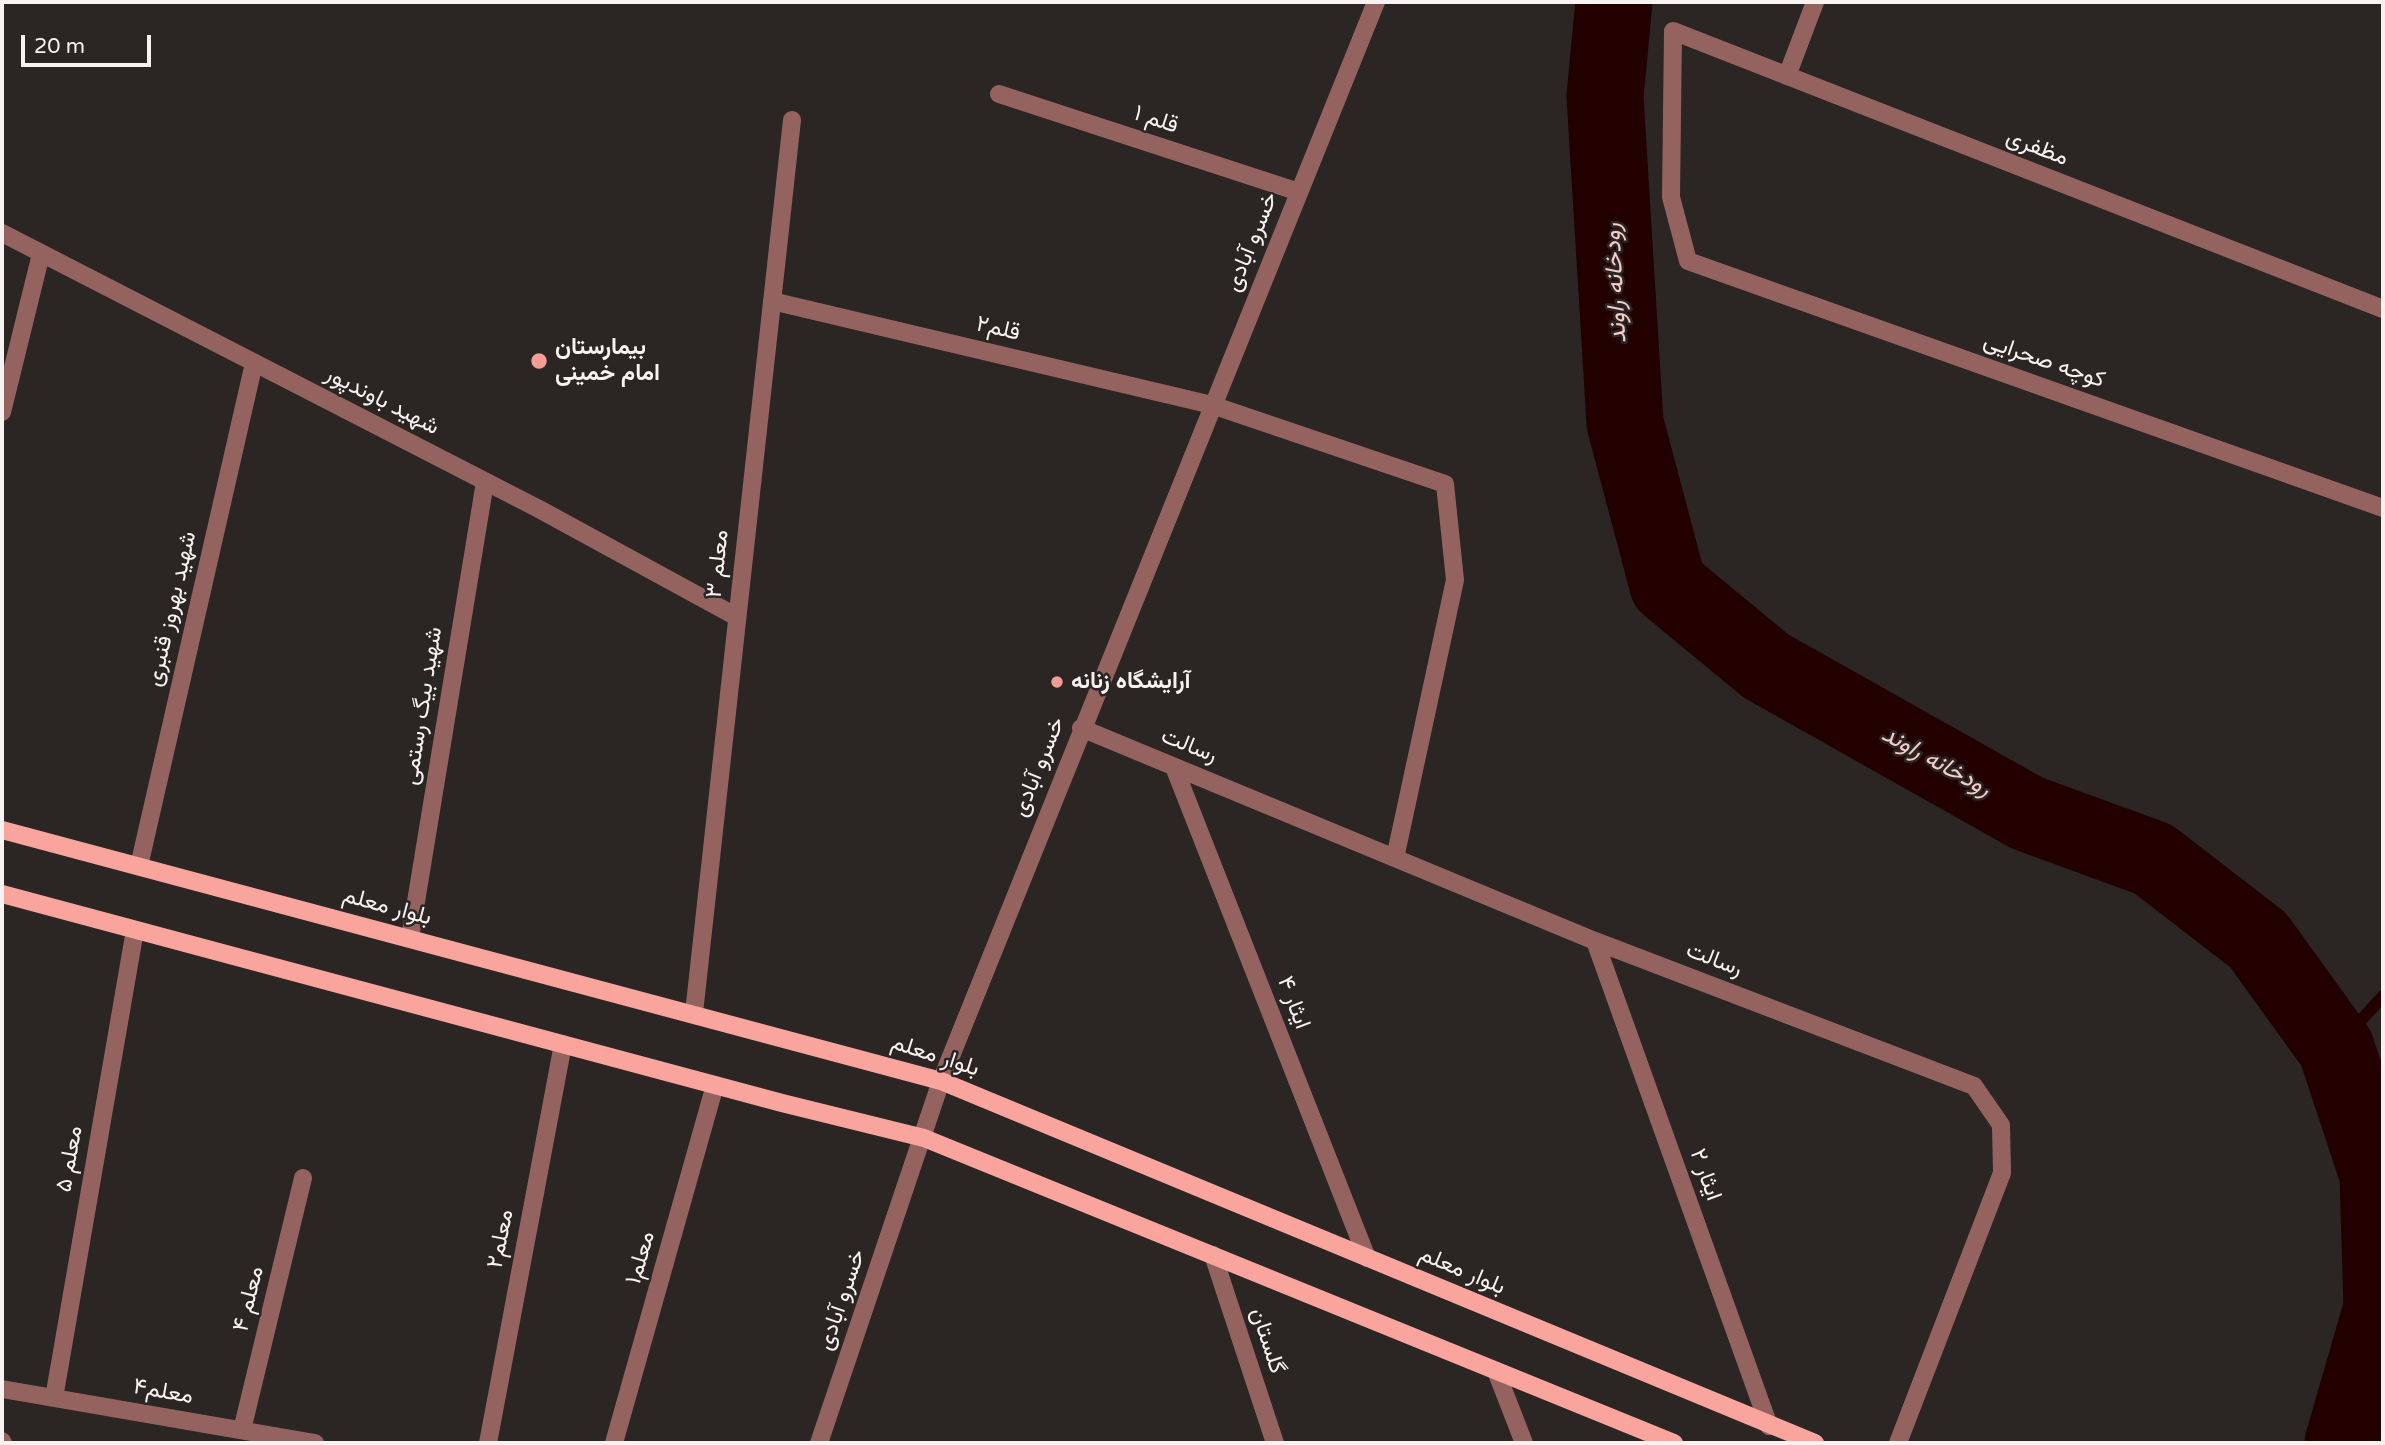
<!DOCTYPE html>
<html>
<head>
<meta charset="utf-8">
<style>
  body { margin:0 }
  #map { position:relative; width:2385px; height:1445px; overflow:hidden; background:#2b2524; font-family:"Varela Round",sans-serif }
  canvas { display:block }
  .frame { position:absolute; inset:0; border:4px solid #f8f3f3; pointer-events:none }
  .scale { position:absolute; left:21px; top:35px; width:130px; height:32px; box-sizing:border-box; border:4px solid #f8f3f3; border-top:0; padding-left:9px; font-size:21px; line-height:24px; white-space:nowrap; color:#f8f3f3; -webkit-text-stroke:5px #2b2524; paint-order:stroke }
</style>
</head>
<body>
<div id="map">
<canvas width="2385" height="1445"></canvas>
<div class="frame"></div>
<div class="scale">20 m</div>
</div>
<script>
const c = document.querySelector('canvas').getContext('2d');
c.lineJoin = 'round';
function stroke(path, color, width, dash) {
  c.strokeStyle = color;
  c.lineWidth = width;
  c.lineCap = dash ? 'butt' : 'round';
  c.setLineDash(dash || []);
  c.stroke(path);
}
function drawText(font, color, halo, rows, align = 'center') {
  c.font = font + ' "Varela Round",Vazirmatn,sans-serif';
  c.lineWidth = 5;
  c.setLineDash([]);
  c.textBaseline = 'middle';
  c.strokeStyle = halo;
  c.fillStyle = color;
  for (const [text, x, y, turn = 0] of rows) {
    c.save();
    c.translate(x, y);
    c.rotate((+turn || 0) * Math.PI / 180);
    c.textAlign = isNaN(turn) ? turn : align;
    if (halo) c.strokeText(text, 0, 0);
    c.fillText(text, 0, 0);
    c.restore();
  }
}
stroke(new Path2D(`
  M2336,1048L2383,996`), '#200', 12);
stroke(new Path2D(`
  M1614,2L1605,96L1625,423L1668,585L1766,666L2027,813L2153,859L2258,940L2336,1048L2378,1175L2382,1308L2343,1443`), '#200', 77);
stroke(new Path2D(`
  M1787,76L1815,2
  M999,94L1299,192
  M2,233L539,509L737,617
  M772,301L1212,405L1445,484L1455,580L1395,858
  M2383,309L1673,31L1671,197L1688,261L2383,508
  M2,412L41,254
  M1081,728L1595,941L1974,1086L2001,1125L2002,1173L1898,1443
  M1174,767L1367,1258
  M139,866L254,363
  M410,938L485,482
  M1595,941L1769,1426
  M694,1013L792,120
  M1213,1255L1275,1443
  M1496,1371L1524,1443
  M2,1389L315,1443
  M54,1398L135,930
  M242,1430L303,1178
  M2,1441L3,1443
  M488,1443L563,1044
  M614,1443L715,1085
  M819,1443L941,1081L1376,2`), '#95635f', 18);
stroke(new Path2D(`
  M2,830L941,1081L1815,1443
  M2,894L782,1103L924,1138L1674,1443`), '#f9a59e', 18);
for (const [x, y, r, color] of [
  [539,361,9,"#f59c95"],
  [1057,682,7,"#f59c95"]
]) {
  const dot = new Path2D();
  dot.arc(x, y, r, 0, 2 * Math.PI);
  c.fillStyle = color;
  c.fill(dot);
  stroke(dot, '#2b2524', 2.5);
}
drawText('23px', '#f8f3f3', '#2b2524', [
  ["قلم ۱",1156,120,18],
  ["مظفری",2037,148,21],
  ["خسرو آبادی",1252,242,-68],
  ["قلم۲",998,329,13],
  ["کوچه صحرایی",2044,361,19],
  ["شهید باوندپور",382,401,27],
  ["معلم ۳",718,564,-84],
  ["شهید بهروز قنبری",172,609,-77],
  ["شهید بیگ رستمی",423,706,-81],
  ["رسالت",1189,746,22],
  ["خسرو آبادی",1039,767,-68],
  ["بلوار معلم",387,907,15],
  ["رسالت",1714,960,21],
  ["ایثار ۴",1293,1003,69],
  ["بلوار معلم",935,1056,18],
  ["معلم ۵",70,1159,-80],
  ["ایثار ۲",1705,1175,70],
  ["معلم۲",501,1239,-79],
  ["معلم۱",641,1258,-74],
  ["بلوار معلم",1462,1271,23],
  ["معلم ۴",249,1299,-76],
  ["خسرو آبادی",842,1300,-71],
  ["گلستان",1267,1341,72],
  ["معلم۴",163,1392,10]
]);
drawText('bold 23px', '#f8f3f3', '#2b2524', [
  ["بیمارستان",555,348],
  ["امام خمینی",555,374],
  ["آرایشگاه زنانه",1071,682]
], 'left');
drawText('italic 24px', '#f7cdc9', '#2b2524', [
  ["رودخانه راوند",1616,283,-93],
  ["رودخانه راوند",1936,762,29]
]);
</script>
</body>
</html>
